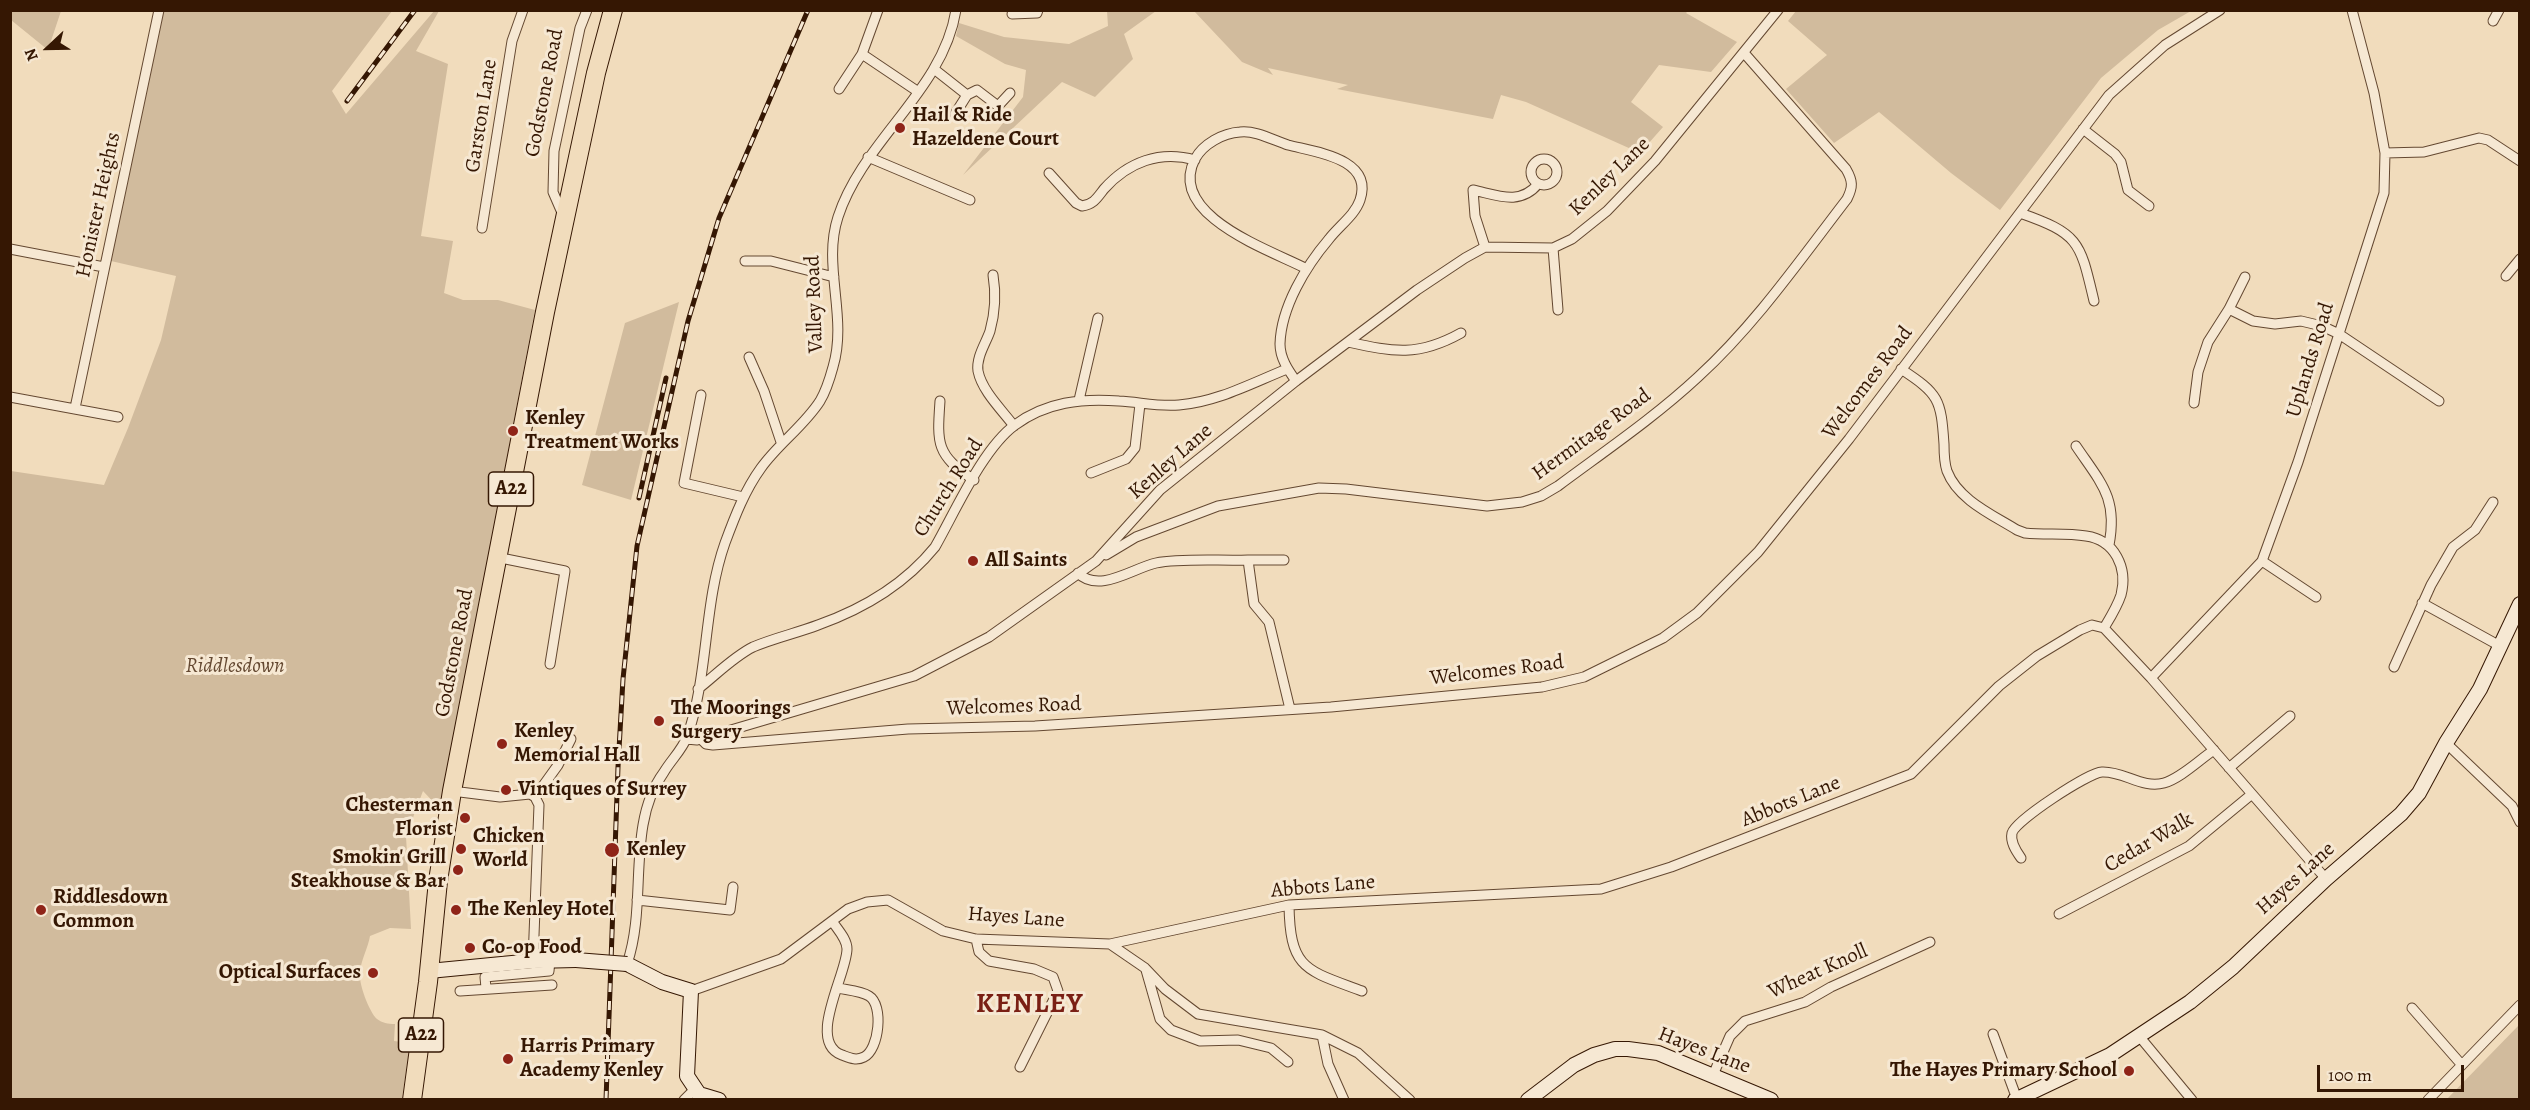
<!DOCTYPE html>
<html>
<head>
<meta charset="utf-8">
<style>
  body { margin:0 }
  #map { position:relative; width:2530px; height:1110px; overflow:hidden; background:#f1dcbc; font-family:Alegreya,serif }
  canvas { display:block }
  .frame { position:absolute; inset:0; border:12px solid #351703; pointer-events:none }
  .north { position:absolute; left:18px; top:18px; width:60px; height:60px; -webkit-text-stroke:4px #f6e8d3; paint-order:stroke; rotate:248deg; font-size:16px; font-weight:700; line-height:24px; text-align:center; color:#351703 }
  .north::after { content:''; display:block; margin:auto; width:21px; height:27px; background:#351703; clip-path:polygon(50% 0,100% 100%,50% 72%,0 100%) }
  .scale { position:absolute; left:2317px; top:1065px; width:147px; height:27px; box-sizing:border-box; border:3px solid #351703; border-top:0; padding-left:8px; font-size:18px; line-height:21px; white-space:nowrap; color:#351703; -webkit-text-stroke:4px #f6e8d3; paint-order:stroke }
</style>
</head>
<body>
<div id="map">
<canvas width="2530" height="1110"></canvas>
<div class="frame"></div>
<div class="north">N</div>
<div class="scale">100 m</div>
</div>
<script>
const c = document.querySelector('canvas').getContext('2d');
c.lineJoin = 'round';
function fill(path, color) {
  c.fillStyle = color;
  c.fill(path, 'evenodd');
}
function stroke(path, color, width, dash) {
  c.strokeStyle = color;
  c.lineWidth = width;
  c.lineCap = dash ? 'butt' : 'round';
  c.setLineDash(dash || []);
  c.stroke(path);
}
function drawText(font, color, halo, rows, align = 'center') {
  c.font = font + ' Alegreya,serif';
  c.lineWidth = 6;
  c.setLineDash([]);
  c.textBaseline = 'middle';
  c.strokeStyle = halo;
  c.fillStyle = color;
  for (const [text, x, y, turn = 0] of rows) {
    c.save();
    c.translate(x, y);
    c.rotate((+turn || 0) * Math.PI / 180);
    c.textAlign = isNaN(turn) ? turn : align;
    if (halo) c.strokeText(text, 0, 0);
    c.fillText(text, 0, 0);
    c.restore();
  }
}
fill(new Path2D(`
  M10,11H61L48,50L11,20Z
  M164,11H392L332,91L346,114L434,11H439L416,51L448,64L421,236L453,241L444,293L463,300H498L535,310L440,809L423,791L406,836L411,929L390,928L370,936C368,948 361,960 360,972C358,982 369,1012 377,1019C382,1023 388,1024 395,1024L394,1041L410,1043L402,1099L11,1100V471L104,485L128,428L161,340L176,276L111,261Z
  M1107,11H1156L1124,34L1133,59L1095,97L1062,82L963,175L1023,97L1026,70L1005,64L956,36L959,23L1004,37L1069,44L1108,26Z
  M1194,11H1688L1686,13L1737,42L1711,72L1659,65L1631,102L1663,127L1640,153L1526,102L1501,95L1493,119L1337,89L1348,85L1268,68L1273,75L1242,62Z
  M1796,11V10L2191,11L2158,30L2101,78L2000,210L1951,173L1879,112L1834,143L1786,89L1827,55L1788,21Z
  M679,302L631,500L582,485L625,323Z
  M2519,1025V1099H2447Z`), '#d1bb9d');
const street = new Path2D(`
  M1012,14L1037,13L1038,10
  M2493,21L2499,10
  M862,54L917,91
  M934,69L967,95L955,114
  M839,89L862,54L878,10
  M967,95L977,90L998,106L1010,93
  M2083,129L2115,154L2121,162L2128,190L2149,206
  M2385,153L2424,152L2479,138L2488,140L2520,161
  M868,157L970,200
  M1531 172a13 13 0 1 1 26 0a13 13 0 1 1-26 0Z
  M1049,173L1076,203L1082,206C1094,204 1097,198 1104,189C1128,162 1160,150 1195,160
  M2020,213C2080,234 2080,242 2094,301
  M563,215L553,192L554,151L580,28L587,10
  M482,228L512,41L523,10
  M1485,247L1475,216L1473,190C1497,195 1520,206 1538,184
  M1553,248L1558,310
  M10,249L104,267
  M745,261H771L834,277
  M993,275C996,293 995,313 990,331C986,343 976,357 978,371C982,391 1002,410 1014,426
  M2506,276L2520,259
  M2229,309L2253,321L2275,324L2301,321L2322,326L2339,334L2439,401
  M1348,342C1394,352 1418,357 1461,333
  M749,357L764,391L781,442
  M1901,369C1939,394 1941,399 1944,444C1944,453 1944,462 1947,471C1958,500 1993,515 2017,530L2025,533C2045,535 2066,533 2086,536C2115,540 2128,568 2121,595C2117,607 2110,618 2104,628
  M1296,381C1288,370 1280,358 1280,344C1281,307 1306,266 1329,239C1339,226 1355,215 1360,200C1374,158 1314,152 1288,145C1273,140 1255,130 1240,132C1223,133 1203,144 1195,159C1166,215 1270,250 1305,268
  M701,395L684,483L743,497
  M10,397L118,417
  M1079,400L1098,318
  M940,401C937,444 936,455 974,480
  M2194,403L2198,372L2208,342L2229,309L2245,277
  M75,408L159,10
  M2076,446C2101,483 2118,498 2109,545
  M1091,473L1126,459L1135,448L1140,404
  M1106,555L1136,537L1218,506L1319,488L1346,489L1487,506L1522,502L1541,496L1558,486C1605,451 1655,417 1698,377C1755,325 1800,260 1847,199C1853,187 1853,181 1846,169L1745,54
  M496,557L565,571L550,664
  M1248,560H1284
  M2262,561L2316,597
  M1078,573C1099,594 1133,568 1156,563C1181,558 1221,561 1248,560L1254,604L1269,622L1290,709
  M2422,603L2500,646
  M2394,667L2431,585L2453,547L2475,530L2493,502
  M2151,678L2262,561L2298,462L2384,193L2385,153L2374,93L2352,10
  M698,689C716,675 733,657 753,647C774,638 797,633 818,625C863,609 905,584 935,547C955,512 983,448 1015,425C1046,402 1082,398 1119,401C1139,402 1159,407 1179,405C1217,402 1252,383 1287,369
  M686,739L697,740L914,676L989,637L1096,561L1160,490L1296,381L1417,290L1465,258L1485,247L1553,248L1572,239L1607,211L1655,161L1778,10
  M701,739L706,744L713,745L908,729L1035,726L1331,707L1542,687L1584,677L1663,638L1697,613L1758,552L1849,439L2109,95L2165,45L2220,10
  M2446,743L2512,806L2520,822
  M2229,768L2290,716
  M452,791L500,797L530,794L535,797L539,805L533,961
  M535,797L558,765L571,739
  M2021,858C2016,851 2010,842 2012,833C2016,820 2088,773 2102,772C2124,771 2142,789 2164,783C2181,778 2199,760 2214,750
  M637,900L730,910L733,887
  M1289,905C1290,970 1306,970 1362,991
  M2059,914L2189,846L2252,794
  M832,921C838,930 847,939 847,949C847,974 806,1042 842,1055C850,1058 856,1061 864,1057C879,1050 884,1005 869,996C861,991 847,990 838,988
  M976,939L979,952L989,961L1034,969L1053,977L1058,991L1020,1067
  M1110,944L1289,905L1601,889L1671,867L1911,774L1999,686L2037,656L2080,630L2092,625L2104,628L2151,678L2326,879
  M627,964C642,920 635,871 643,825C646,807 653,787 664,772C671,760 682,750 687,737C709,675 703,605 725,543C735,516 745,490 761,468C778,444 804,426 820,401C826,391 830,378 833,367C848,317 822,266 838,217C863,140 943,91 956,10
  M1146,970L1160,1019L1171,1030L1200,1041L1238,1040L1271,1048L1288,1062
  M486,988L485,977L549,971L550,960
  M460,991L552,985
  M691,991L781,959L848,909L867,902L888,900L943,931L976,939L1110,944L1145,968L1165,989L1198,1014L1322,1035L1358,1053L1410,1100
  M2412,1008L2461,1064
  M1993,1034L2017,1099
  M1322,1035L1328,1064L1344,1100
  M2139,1036L2192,1100
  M1713,1075L1730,1036L1745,1021L1805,1002L1831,987L1930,942
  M684,1100L695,1089
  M2428,1100L2520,1005`);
const secondary = new Path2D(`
  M627,964L662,982L691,991L687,1076L699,1094L719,1100
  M429,971L533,961L576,960
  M1528,1100L1574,1065L1594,1055L1615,1049H1628L1658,1053L1771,1100
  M2015,1100L2110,1055L2190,1002L2233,967L2326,879L2401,814L2419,793L2446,743L2480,689L2520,604`);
const highway = new Path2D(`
  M412,1100L428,982L438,881L452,791L545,312L596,73L613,10`);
stroke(street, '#644831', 11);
stroke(secondary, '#351703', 16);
stroke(highway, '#351703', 20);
stroke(street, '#f6e8d3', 9);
stroke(secondary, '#f6e8d3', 14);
stroke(highway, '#f1dcbc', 18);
const rail = new Path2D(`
  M347,101L415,10
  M639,498L666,378
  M606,1100L618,767L623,679L637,546L688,321L719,218L808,10`);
stroke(rail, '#351703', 5);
stroke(rail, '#f6e8d3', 3, [9]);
const secondaryBridge = new Path2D(`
  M576,960L627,964`);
stroke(secondaryBridge, '#351703', 16, []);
stroke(secondaryBridge, '#f6e8d3', 14);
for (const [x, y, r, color] of [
  [900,128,6,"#8f2418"],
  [513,431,6,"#8f2418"],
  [973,561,6,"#8f2418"],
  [659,721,6,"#8f2418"],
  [502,744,6,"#8f2418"],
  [506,790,6,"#8f2418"],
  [465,818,6,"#8f2418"],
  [461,849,6,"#8f2418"],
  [612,850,8,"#8f2418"],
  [458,870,6,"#8f2418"],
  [41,910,6,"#8f2418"],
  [456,910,6,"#8f2418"],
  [470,948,6,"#8f2418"],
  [373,973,6,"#8f2418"],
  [508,1059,6,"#8f2418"],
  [2129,1071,6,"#8f2418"]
]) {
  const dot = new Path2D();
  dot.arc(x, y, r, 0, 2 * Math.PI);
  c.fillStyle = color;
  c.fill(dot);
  stroke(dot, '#f6e8d3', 2);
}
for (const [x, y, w] of [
  [511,489,45],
  [421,1035,45]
]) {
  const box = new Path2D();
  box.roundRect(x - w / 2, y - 17, w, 34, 4.5);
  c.fillStyle = '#f6e8d3';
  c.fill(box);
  stroke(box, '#351703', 1.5);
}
drawText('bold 20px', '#351703', null, [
  ["A22",511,489],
  ["A22",421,1035]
]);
drawText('21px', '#351703', '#f6e8d3', [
  ["Godstone Road",545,93,-79],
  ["Garston Lane",482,116,-81],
  ["Kenley Lane",1610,177,-44],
  ["Honister Heights",99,205,-78],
  ["Valley Road",815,304,-92],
  ["Uplands Road",2311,360,-73],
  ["Welcomes Road",1868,383,-53],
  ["Hermitage Road",1592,435,-36],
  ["Kenley Lane",1171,462,-41],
  ["Church Road",949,488,-58],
  ["Godstone Road",455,653,-79],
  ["Welcomes Road",1497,671,-7],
  ["Welcomes Road",1014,707,-2],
  ["Abbots Lane",1791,802,-22],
  ["Cedar Walk",2149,843,-30],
  ["Hayes Lane",2296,879,-42],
  ["Abbots Lane",1323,887,-5],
  ["Hayes Lane",1016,918,4],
  ["Wheat Knoll",1818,972,-24],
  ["Hayes Lane",1704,1051,21]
]);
drawText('bold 21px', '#351703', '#f6e8d3', [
  ["Hail & Ride",912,116],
  ["Hazeldene Court",912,140],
  ["Kenley",525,419],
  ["Treatment Works",525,443],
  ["All Saints",985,561],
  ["The Moorings",671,709],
  ["Surgery",671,733],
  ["Kenley",514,732],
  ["Memorial Hall",514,756],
  ["Vintiques of Surrey",518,790],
  ["Chesterman",453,806,"right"],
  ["Florist",453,830,"right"],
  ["Chicken",473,837],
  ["World",473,861],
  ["Kenley",626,850],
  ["Smokin' Grill",446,858,"right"],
  ["Steakhouse & Bar",446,882,"right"],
  ["Riddlesdown",53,898],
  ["Common",53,922],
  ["The Kenley Hotel",468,910],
  ["Co-op Food",482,948],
  ["Optical Surfaces",361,973,"right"],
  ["Harris Primary",520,1047],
  ["Academy Kenley",520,1071],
  ["The Hayes Primary School",2117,1071,"right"]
], 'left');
drawText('italic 21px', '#644831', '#f6e8d3', [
  ["Riddlesdown",235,667]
]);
c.letterSpacing = '1.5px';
drawText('bold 27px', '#7a1f14', '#f6e8d3', [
  ["KENLEY",1030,1005]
]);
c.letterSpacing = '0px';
</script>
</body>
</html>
